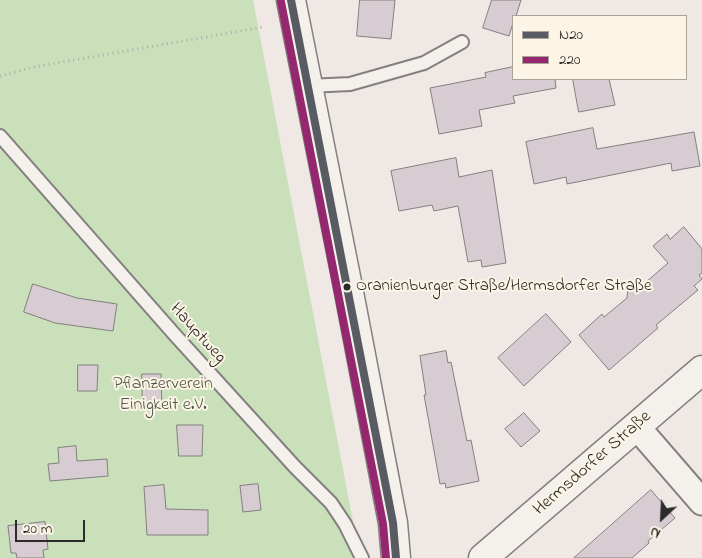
<!DOCTYPE html>
<html>
<head>
<meta charset="utf-8">
<style>
  body { margin:0 }
  #map { position:relative; width:702px; height:558px; overflow:hidden; background:#efe8e5; font-family:"Indie Flower",sans-serif }
  canvas { display:block }
  .legend { position:absolute; left:512px; top:15px; width:175px; height:65px; box-sizing:border-box; background:#fcf5e5; border:1px solid #a8a49b; margin:0; padding:6px 9px; list-style:none; font-size:15px; color:#2b2b2b }
  .legend li { display:flex; align-items:center; gap:10px; height:25px }
  .legend b { width:25px; border:1px solid #a8a49b }
  .north { position:absolute; left:637px; top:493px; width:50px; height:50px; -webkit-text-stroke:4px #fcf5e5; paint-order:stroke; rotate:205deg; font-size:14px; font-weight:700; line-height:20px; text-align:center; color:#2b2b2b }
  .north::after { content:''; display:block; margin:auto; width:18px; height:22px; background:#2b2b2b; clip-path:polygon(50% 0,100% 100%,50% 72%,0 100%) }
  .scale { position:absolute; left:15px; top:520px; width:70px; height:22px; box-sizing:border-box; border:2px solid #2b2b2b; border-top:0; padding-left:6px; font-size:15px; line-height:18px; white-space:nowrap; color:#2b2b2b; -webkit-text-stroke:4px #fcf5e5; paint-order:stroke }
</style>
</head>
<body>
<div id="map">
<canvas width="702" height="558"></canvas>
<ul class="legend">
<li><b style="height:6px;background:#595b62"></b>N20</li>
<li><b style="height:6px;background:#95276e"></b>220</li>
</ul>
<div class="north">N</div>
<div class="scale">20 m</div>
</div>
<script>
const c = document.querySelector('canvas').getContext('2d');
c.lineJoin = 'round';
function fill(path, color) {
  c.fillStyle = color;
  c.fill(path, 'evenodd');
}
function stroke(path, color, width, dash) {
  c.strokeStyle = color;
  c.lineWidth = width;
  c.lineCap = dash ? 'butt' : 'round';
  c.setLineDash(dash || []);
  c.stroke(path);
}
function drawText(font, color, halo, rows, align = 'center') {
  c.font = font + ' "Indie Flower",sans-serif';
  c.lineWidth = 4;
  c.setLineDash([]);
  c.textBaseline = 'middle';
  c.strokeStyle = halo;
  c.fillStyle = color;
  for (const [text, x, y, turn = 0] of rows) {
    c.save();
    c.translate(x, y);
    c.rotate((+turn || 0) * Math.PI / 180);
    c.textAlign = isNaN(turn) ? turn : align;
    if (halo) c.strokeText(text, 0, 0);
    c.fillText(text, 0, 0);
    c.restore();
  }
}
fill(new Path2D(`
  M0,0H253L360,558H0Z`), '#cae0bb');
const building = new Path2D(`
  M360,0H395L391,39L357,36Z
  M492,0H521L516,16H513V23L509,36L483,28Z
  M513,67V79H555L556,88L513,96L515,103L479,110L482,126L439,134L430,88L486,77L485,73Z
  M573,79H609L615,105L579,112Z
  M593,128L597,149L694,132L700,166L672,171L671,163L567,184L566,177L534,184L526,142Z
  M456,158L459,177L492,170L506,263L482,267L481,260L468,262L458,206L434,211L432,205L399,211L391,171Z
  M684,227L702,249V273L699,275L702,279L694,286L698,290L656,325L658,328L609,370L579,335L602,314L604,317L627,298L628,288L638,289L668,263L653,246L667,234L670,239Z
  M33,284L77,298L117,304L113,331L55,323L24,312Z
  M546,314L571,342L524,386L498,358Z
  M446,351L448,363L451,362L467,441L471,440L479,481L446,488L445,483L440,484L424,395H426L420,356Z
  M78,365H98L97,391H78Z
  M142,374H161L162,408L143,409Z
  M524,413L540,431L521,447L505,429Z
  M177,425H203L202,456H179Z
  M76,446L77,461L107,459L108,476L50,481L48,464L59,463L58,448Z
  M258,484L261,510L243,512L240,486Z
  M164,485L166,509L208,510V535H147L144,487Z
  M651,490L675,518L648,541L649,543L632,558H574Z
  M45,522L48,549L43,550L44,558H17L16,553H11L8,526Z`);
fill(building, '#d7ccd2');
stroke(building, '#83807f', 1);
const service = new Path2D(`
  M308,86L350,84L424,63L462,42
  M0,136L175,335L295,467L331,503L345,524L362,558`);
const minor = new Path2D(`
  M637,427L702,502`);
const secondary = new Path2D(`
  M483,558L702,370`);
const primary = new Path2D(`
  M291,0L348,287L393,523L396,558`);
stroke(service, '#83807f', 16);
stroke(minor, '#83807f', 29);
stroke(secondary, '#83807f', 31);
stroke(primary, '#83807f', 31);
stroke(new Path2D(`
  M0,76L34,67L263,27`), '#afacaa', 3, [1, 4]);
stroke(service, '#f4f0eb', 12);
stroke(minor, '#f4f0eb', 25);
stroke(secondary, '#f4f0eb', 28);
stroke(primary, '#f4f0eb', 28);
stroke(new Path2D(`
  M291,0L393,523L396,558`), '#595b62', 8);
stroke(new Path2D(`
  M281,2L383,524L386,558`), '#95276e', 8);
for (const [x, y, r, color] of [
  [347,287,4.5,"#2b2b2b"]
]) {
  const dot = new Path2D();
  dot.arc(x, y, r, 0, 2 * Math.PI);
  c.fillStyle = color;
  c.fill(dot);
  stroke(dot, '#fcf5e5', 2);
}
drawText('17px', '#2b2b2b', '#fcf5e5', [
  ["Oranienburger Straße/Hermsdorfer Straße",356,287]
], 'left');
drawText('18px', '#2b2b2b', '#fcf5e5', [
  ["Hauptweg",197,334,48],
  ["Hermsdorfer Straße",593,464,-41]
]);
drawText('18px', '#4b5746', '#fcf5e5', [
  ["Pflanzerverein",163,385],
  ["Einigkeit e.V.",163,406]
]);
</script>
</body>
</html>
